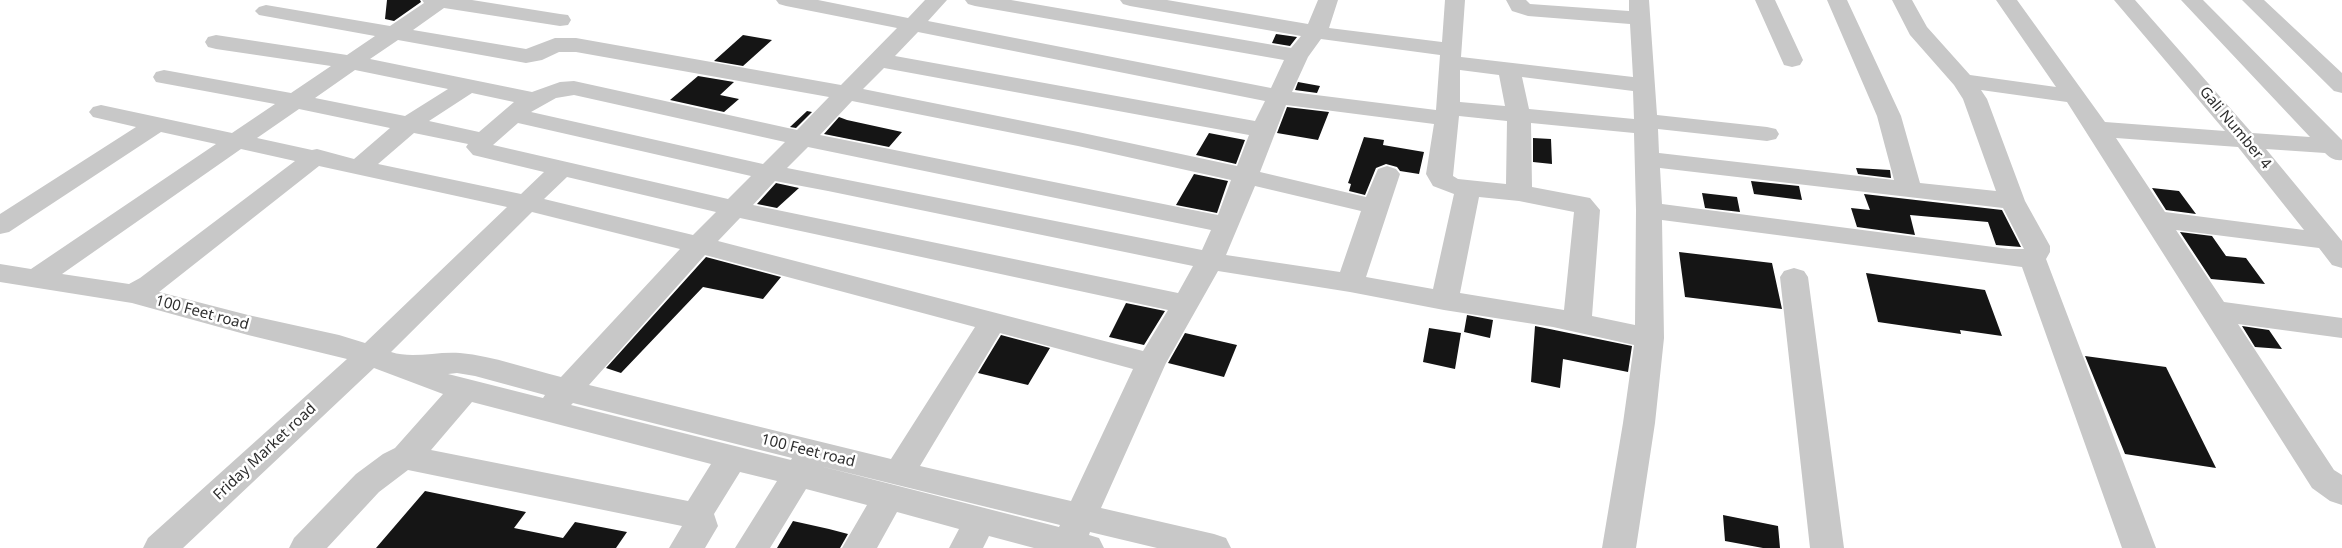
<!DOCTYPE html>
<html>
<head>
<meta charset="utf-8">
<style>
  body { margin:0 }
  canvas { display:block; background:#fff }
</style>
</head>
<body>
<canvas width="2342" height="548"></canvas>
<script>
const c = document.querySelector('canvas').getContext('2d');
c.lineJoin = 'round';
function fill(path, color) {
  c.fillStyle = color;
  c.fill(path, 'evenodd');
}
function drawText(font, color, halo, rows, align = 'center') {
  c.font = font + ' "Noto Sans",sans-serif';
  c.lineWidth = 5;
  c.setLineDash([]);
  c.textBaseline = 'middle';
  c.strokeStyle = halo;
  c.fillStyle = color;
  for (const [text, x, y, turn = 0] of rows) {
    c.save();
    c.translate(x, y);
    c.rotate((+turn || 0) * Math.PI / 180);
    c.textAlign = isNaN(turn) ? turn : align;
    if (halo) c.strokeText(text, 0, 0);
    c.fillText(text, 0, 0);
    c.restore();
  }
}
fill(new Path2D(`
  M387,0H420L421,2L394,21L385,19Z
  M1276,34L1297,37L1290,46L1272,43Z
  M743,35L772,40L743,66L714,61Z
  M698,76L734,82L720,95L739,99L724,112L670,100Z
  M1298,82L1320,86L1317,93L1295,90Z
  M1287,107L1329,112L1318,140L1277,133Z
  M807,111L812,112L796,128L790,127Z
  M839,117L847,120L902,132L889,147L824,134Z
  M1209,133L1245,140L1236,164L1196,155Z
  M1364,137L1384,140L1383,145L1424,152L1419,174L1400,171L1397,167L1386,164L1376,168L1365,195L1349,191L1351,184L1348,183Z
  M1533,138L1551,139L1552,164L1533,162Z
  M1856,168L1890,170L1891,178L1858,174Z
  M1194,174L1228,181L1217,213L1176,205Z
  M1751,181L1799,186L1802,200L1754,194Z
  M776,183L799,188L777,208L757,204Z
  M2152,188L2179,191L2196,214L2166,210Z
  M1702,193L1737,197L1740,212L1705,208Z
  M1864,194L2002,210L2021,247L1996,245L1988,222L1910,215L1915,235L1857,227L1851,208L1870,210Z
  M2180,232L2212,236L2226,256L2246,258L2265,284L2211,279Z
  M1679,252L1772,263L1782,309L1685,297Z
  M706,257L781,277L763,299L703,287L621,373L606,368Z
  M1866,273L1985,290L2002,336L1960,330L1961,334L1878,322Z
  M1126,303L1165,311L1144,345L1109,337Z
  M1467,315L1493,320L1490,338L1464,332Z
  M1535,326L1632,346L1628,372L1563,359L1560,388L1531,382Z
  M2242,326L2269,330L2282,349L2255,347Z
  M1429,328L1461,333L1455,369L1423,362Z
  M1185,333L1237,345L1224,377L1168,363Z
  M1001,335L1050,348L1028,385L978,373Z
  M2085,356L2166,367L2216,468L2125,454Z
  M425,491L526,512L514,528L563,538L575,522L627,532L616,548H376Z
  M1723,515L1778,526L1780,548H1763L1725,541Z
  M793,521L829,529L848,534L840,548H777Z`), '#151515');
fill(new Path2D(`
  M422,0H472L560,14L568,15L571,20L568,25L560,26L444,8L413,30L526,49L555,38H576L841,85L897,28L786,6L779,4L776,0H818L908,18L925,0H947L928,21L1271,88L1284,60L975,6L968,4L965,0H1011L1291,48L1301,36L1130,6L1123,4L1120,0H1167L1308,24L1318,0H1338L1329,28L1442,42L1445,0H1465L1461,57L1633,77L1630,24L1528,16L1512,11L1506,0H1526L1530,4L1629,11V0H1649L1657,115L1767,127L1776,129L1779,134L1776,139L1767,141L1658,129L1659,153L1894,180L1877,116L1827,0H1847L1901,116L1920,183L1996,191L1963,99L1954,85L1910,35L1892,0H1912L1927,27L1970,75L2056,87L1996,0H2017L2105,122L2225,131L2114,0H2135L2252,133L2310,137L2181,0H2203L2342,140V160C2335,161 2330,158 2325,153L2266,149L2342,241V268L2332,265L2319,248L2176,230L2224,302L2342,318V338L2238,324L2334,470L2342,475V505L2330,501L2312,488L2067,102L1981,90L1987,99L2025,201L2050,246V252L2046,259L2156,548H2122L2022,267L1662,220L1664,338L1655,423L1636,548H1602L1623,423L1634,345L1553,327L1444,310L1350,292L1218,271L1166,363L1101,508L1214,534L1226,538L1231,548H1157L1090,532L1089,535L1099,538L1104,548H1034L989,536L983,548H949L959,529L897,512L877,548H842L867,505L806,489L770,548H735L777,481L740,472L714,514L718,526L705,548H669L682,526L408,470L379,492L327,548H289L294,538L356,474L383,454L395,448L443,394L374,368L183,548H143L148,538L347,359L248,335L132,303L0,282V264L31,269L216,144L161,132L9,232L0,234V214L136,127L93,117L89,112L93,107L101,105L232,133L275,104L156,82L153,77L156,72L164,70L291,93L331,66L216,49L208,47L205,42L208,37L216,35L347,55L375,36L259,15L255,11L259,7L266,5L390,26L424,3ZM918,32L1265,101L1255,121L895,56ZM1321,39L1440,55L1436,110L1292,92L1308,57ZM398,40L526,63L542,60L559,52H576L829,97L797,130L574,81L560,82L532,92L370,59ZM884,68L1249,135L1237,166L1078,132L863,89ZM355,70L448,89L405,116L315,98ZM1460,70L1499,75L1505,106L1460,102ZM1522,77L1633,91L1634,119L1529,109ZM472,93L514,102L479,132L429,121ZM574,95L785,142L763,164L531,112L556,98ZM852,101L1078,146L1231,180L1218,215L820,135ZM1286,105L1434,124L1426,174L1433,186L1454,194L1433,289L1366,277L1400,174L1396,169L1387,166L1378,169L1366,197L1260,172ZM299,109L390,128L354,159L317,149L312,150L257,138ZM1459,116L1507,121L1506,184L1458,179L1453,176ZM518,123L751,176L728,199L493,145ZM1531,123L1634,133L1636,210L1635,325L1592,316L1600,210L1590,198L1532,187ZM414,133L468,144L466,147L473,155L544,172L521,194L378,164ZM2116,138L2238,147L2304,230L2165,212ZM808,147L1211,230L1202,250L787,168ZM241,149L295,161L140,278L129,284L62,274ZM319,166L507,207L365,343L339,335L248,315L159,292ZM1660,168L2003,208L2024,249H2009L1662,204ZM567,177L716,212L693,235L544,199ZM775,181L828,191L1193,266L1178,293L753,205ZM1255,186L1361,211L1340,272L1226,255ZM1479,197L1519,201L1574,212L1564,310L1460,293ZM532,212L680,249L561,377C528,369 494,356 460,353C437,351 413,359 391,352ZM740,218L1168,310L1143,351L718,241ZM705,255L975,327L891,459L589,385ZM1000,333L1133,369L1071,501L920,466ZM457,373L475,376L545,395L543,398L448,374ZM472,402L711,464L688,501L431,450ZM573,403L792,458L791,460L571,405ZM820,466L1060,525L1059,527Z
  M1755,0H1775L1803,60L1800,65L1792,67L1784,65Z
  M2242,0H2264L2342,73V93L2334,91Z
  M1794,268L1804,271L1808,277L1844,548H1810L1780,277L1784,271Z`), '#c8c8c8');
drawText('15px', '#2e2e2e', '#fff', [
  ["Gali Number 4",2235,128,50],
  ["100 Feet road",202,313,15],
  ["100 Feet road",808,451,14],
  ["Friday Market road",265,452,-43]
]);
</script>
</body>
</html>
